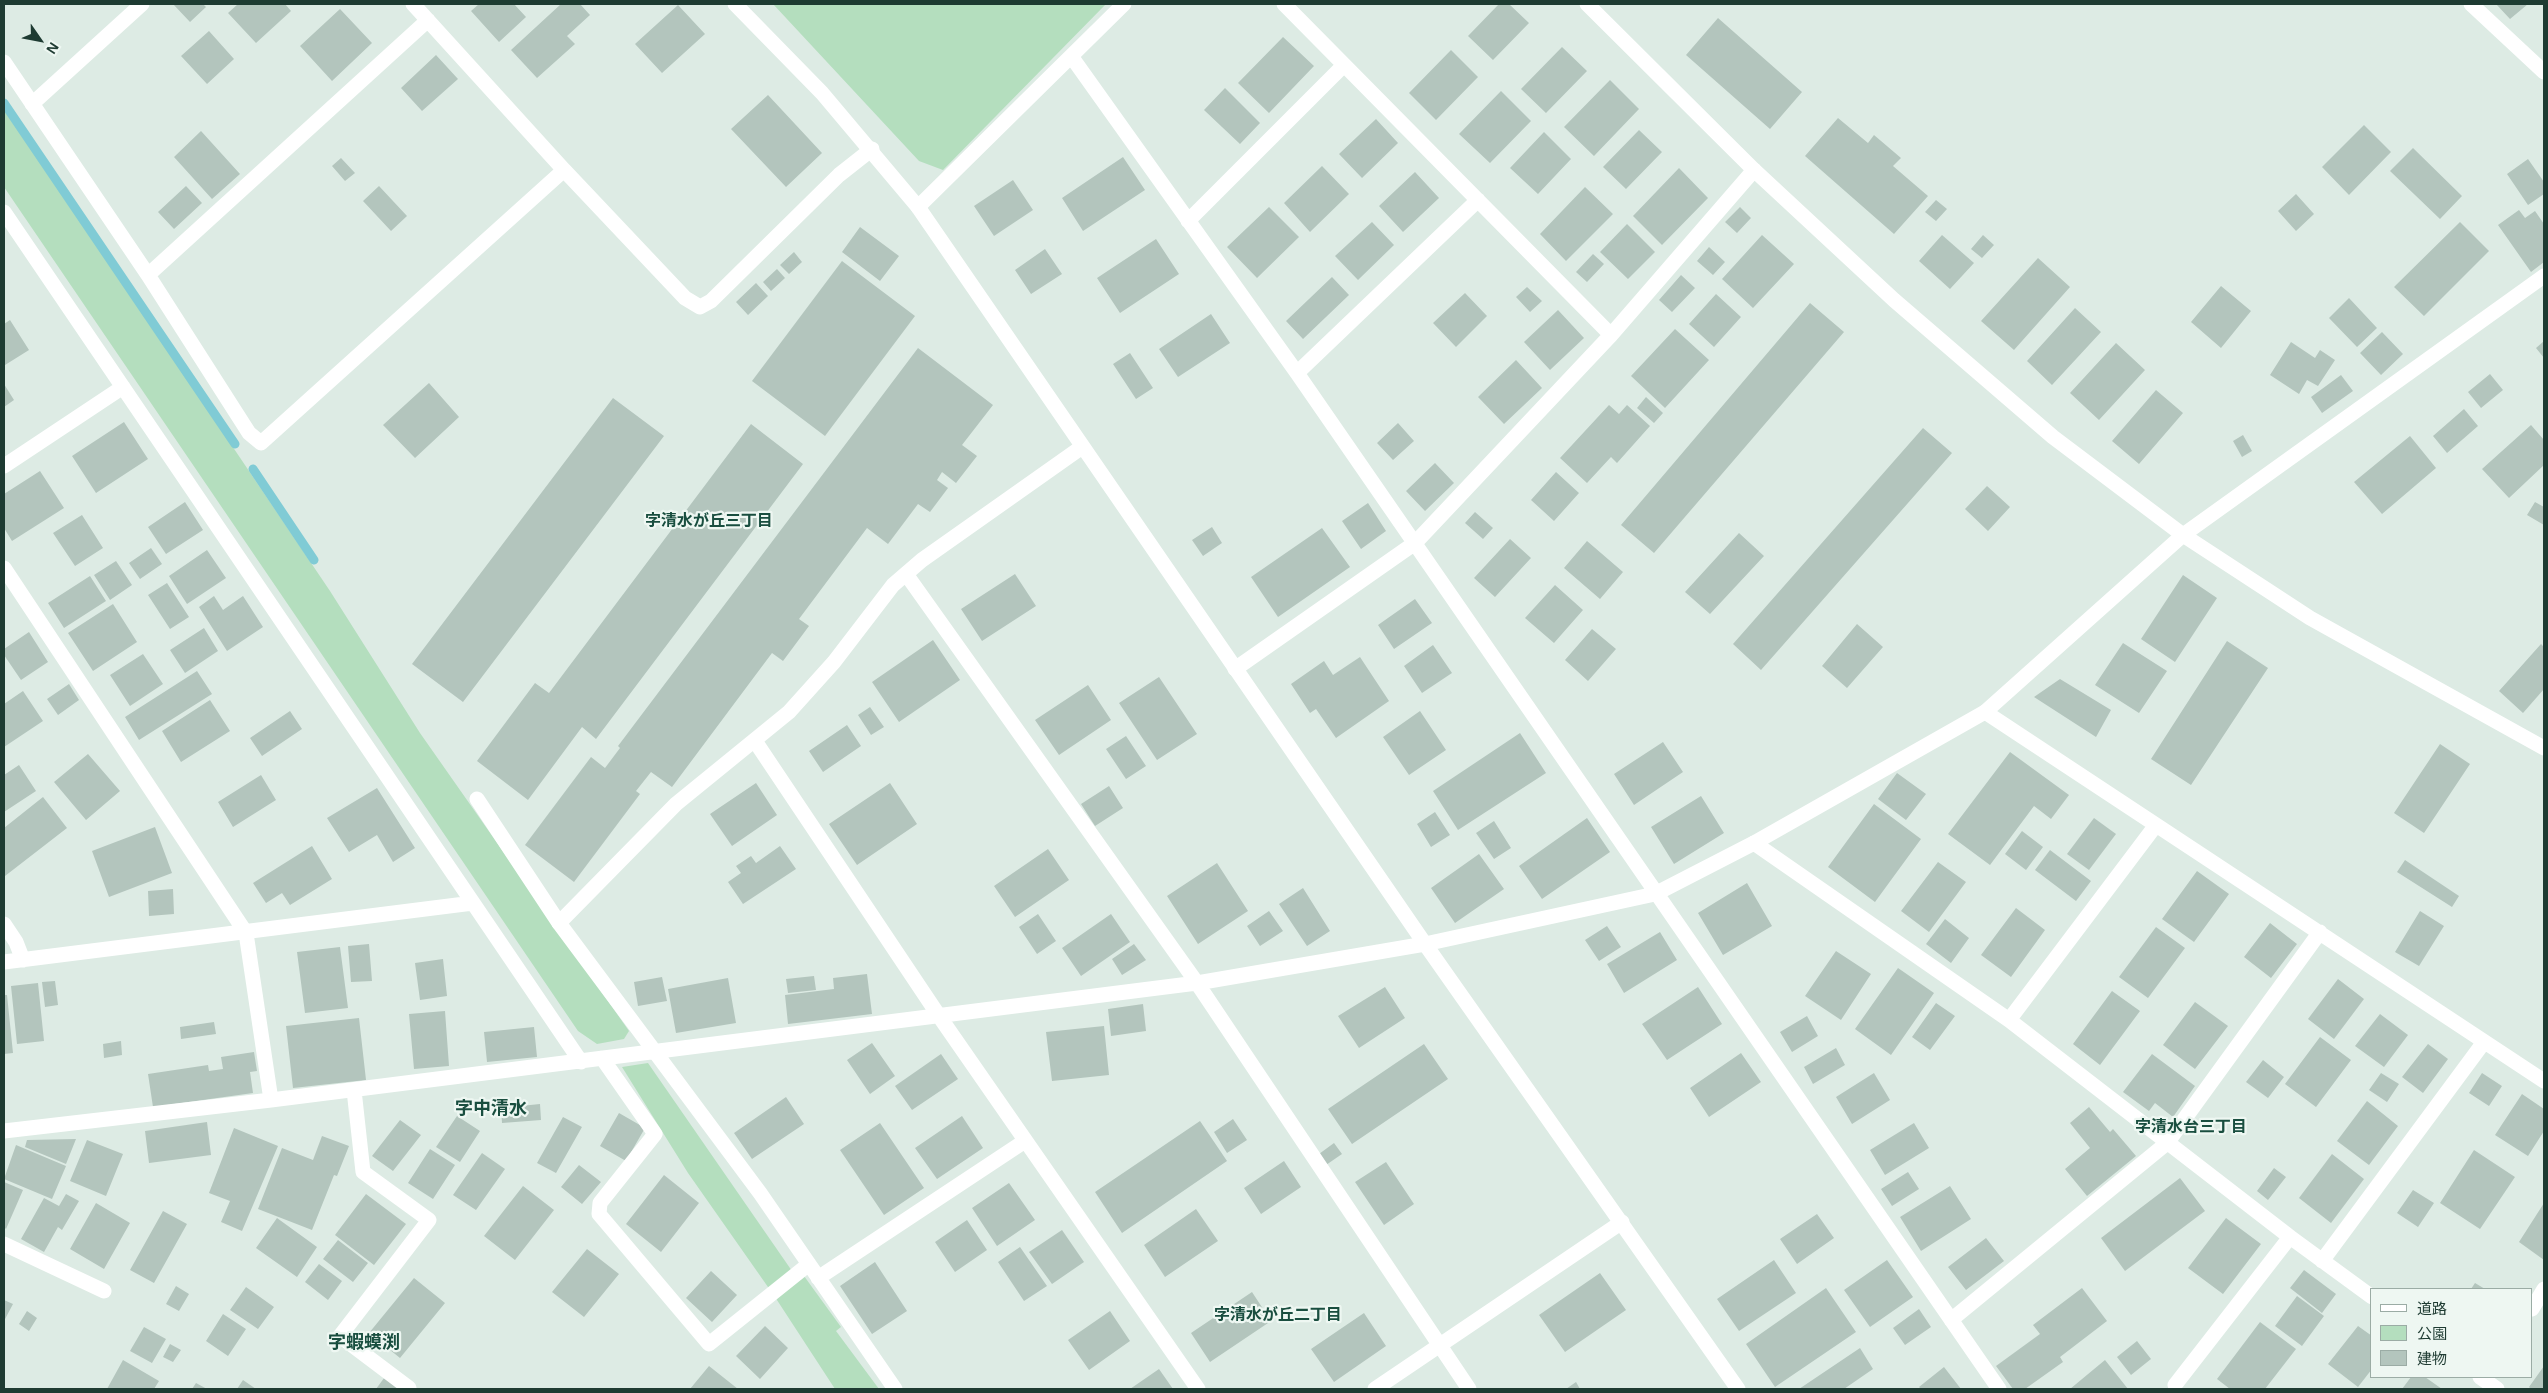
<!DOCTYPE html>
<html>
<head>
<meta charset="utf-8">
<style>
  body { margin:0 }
  #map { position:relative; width:2548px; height:1393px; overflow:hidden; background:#ddebe4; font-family:Arial,"Noto Sans JP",sans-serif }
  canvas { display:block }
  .frame { position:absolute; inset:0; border:5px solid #1e3b32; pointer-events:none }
  .legend { position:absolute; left:2370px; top:1288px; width:162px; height:90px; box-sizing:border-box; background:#eef7f2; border:1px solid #9baca5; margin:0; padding:6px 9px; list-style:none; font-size:15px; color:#1e3b32 }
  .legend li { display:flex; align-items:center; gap:10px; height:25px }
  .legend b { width:25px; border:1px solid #9baca5 }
  .north { position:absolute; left:15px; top:15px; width:50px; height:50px; -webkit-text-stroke:4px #eef7f2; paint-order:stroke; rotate:123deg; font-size:14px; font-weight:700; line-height:20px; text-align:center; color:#1e3b32 }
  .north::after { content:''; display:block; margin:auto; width:18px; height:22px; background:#1e3b32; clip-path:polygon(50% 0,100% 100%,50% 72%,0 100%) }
</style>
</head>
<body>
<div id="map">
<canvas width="2548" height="1393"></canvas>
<div class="frame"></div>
<ul class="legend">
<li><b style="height:6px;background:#fff"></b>道路</li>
<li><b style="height:14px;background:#b4debe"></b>公園</li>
<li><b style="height:14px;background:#b3c5bd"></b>建物</li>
</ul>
<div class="north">N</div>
</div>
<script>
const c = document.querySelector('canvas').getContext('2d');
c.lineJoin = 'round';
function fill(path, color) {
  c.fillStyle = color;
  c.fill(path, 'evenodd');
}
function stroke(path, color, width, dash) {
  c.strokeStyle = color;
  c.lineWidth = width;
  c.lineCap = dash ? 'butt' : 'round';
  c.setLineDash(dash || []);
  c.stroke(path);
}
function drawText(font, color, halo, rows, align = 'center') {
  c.font = font + ' Arial,"Noto Sans JP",sans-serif';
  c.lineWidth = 4.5;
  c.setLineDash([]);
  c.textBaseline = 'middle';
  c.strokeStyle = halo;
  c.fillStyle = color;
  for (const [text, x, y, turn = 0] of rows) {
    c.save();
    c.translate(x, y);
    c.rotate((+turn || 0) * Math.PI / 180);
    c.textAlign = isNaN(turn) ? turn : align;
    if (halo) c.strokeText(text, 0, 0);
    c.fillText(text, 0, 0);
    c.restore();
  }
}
fill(new Path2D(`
  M773,4H1106L943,170L919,161Z
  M4,108L330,591L420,733L629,1031L624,1039L597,1044L578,1031L4,187Z
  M648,1063L792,1271L804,1276L841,1327L836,1331L879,1389H835L775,1297L688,1173L622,1067Z`), '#b4debe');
stroke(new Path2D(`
  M4,103L235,444
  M253,469L314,560`), '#80cbd5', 9);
fill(new Path2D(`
  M173,4H203L206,7L190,22Z
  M238,4H285L291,11L256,43L228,13Z
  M479,4H514L526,17L499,42L471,11Z
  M561,4H580L590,15L567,36L575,44L537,78L511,50Z
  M1499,4H1509L1529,23L1493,60L1468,36Z
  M2496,4H2528L2510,19Z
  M678,5L705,34L662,73L635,44Z
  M340,9L372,43L332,81L300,46Z
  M1718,18L1802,92L1770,129L1686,55Z
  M209,31L234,59L207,84L181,56Z
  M1283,37L1314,66L1269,113L1238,83Z
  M1562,47L1587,71L1546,113L1521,89Z
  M1451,50L1478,77L1436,120L1409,93Z
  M436,55L458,79L422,111L401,88Z
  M1610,80L1639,109L1594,156L1564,127Z
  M1225,88L1260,123L1240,144L1204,110Z
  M1501,91L1531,121L1490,163L1459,134Z
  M768,95L822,153L786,187L731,129Z
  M1838,118L1868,143L1874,135L1901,158L1893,166L1928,196L1894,234L1805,156Z
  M1376,119L1398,143L1362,178L1339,154Z
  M2364,125L2391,152L2349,195L2322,167Z
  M1639,130L1662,152L1626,189L1603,167Z
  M201,131L240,174L212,199L174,157Z
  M1544,132L1571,159L1538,194L1510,168Z
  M2413,148L2462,196L2440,219L2390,171Z
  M1123,157L1145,190L1083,231L1062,198Z
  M341,158L355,173L345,181L332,166Z
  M2528,159L2544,182V194L2528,205L2507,174Z
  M1322,166L1349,194L1310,232L1284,203Z
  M1679,168L1708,198L1662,245L1633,216Z
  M1415,172L1439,198L1403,232L1379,206Z
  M1013,180L1033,210L994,236L974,206Z
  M186,186L202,203L174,229L158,212Z
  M379,186L407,216L391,231L363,201Z
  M1585,187L1613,214L1566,261L1540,234Z
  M2296,194L2314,214L2296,231L2278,211Z
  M1936,200L1947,209L1936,221L1925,212Z
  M1269,207L1299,237L1257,278L1227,247Z
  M1740,207L1751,218L1737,233L1725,222Z
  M2519,210L2525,218L2535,211L2544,224V262L2531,272L2498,225Z
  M1372,222L1394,245L1358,280L1335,256Z
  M2460,222L2489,251L2424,316L2394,287Z
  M1627,224L1655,252L1628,279L1600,252Z
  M860,227L899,256L880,281L842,252Z
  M1762,235L1794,264L1753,308L1722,279Z
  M1942,235L1974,263L1950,289L1919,261Z
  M1983,235L1994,245L1982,258L1971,249Z
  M1156,239L1179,274L1120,313L1097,278Z
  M1709,247L1725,262L1713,275L1697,261Z
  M1045,249L1062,274L1031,294L1015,270Z
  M794,252L802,262L789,274L780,265Z
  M1593,254L1604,264L1587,282L1576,272Z
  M2038,258L2070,287L2014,350L1981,321Z
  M842,261L915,316L825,436L752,381Z
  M777,269L785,278L771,291L763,282Z
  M1681,275L1695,288L1672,312L1659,300Z
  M1332,277L1349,295L1303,339L1286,321Z
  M756,283L768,296L748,315L736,302Z
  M2221,286L2251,311L2221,348L2191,322Z
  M1527,287L1542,301L1530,312L1516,297Z
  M1465,293L1487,316L1456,347L1433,323Z
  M1716,294L1741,317L1714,347L1689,324Z
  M2349,298L2377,328L2357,347L2329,318Z
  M1810,303L1844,332L1654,553L1621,525Z
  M2075,308L2101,332L2052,385L2027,361Z
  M1558,310L1584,338L1550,370L1524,342Z
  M1211,314L1230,343L1178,377L1159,349Z
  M10,320L29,350L5,365L4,324Z
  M1675,329L1709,360L1665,408L1631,376Z
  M2382,332L2403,354L2381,375L2360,353Z
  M2544,341V358L2536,348Z
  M2291,342L2315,358L2320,350L2335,360L2318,386L2307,380L2299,394L2270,375Z
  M2116,343L2145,370L2099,420L2070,393Z
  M918,348L993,405L962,445L977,456L956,483L942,472L937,480L948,488L930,512L918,504L888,544L867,528L799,619L809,626L783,661L772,653L672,787L651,772L636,791L640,794L574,882L525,845L591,757L605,768L620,748L618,746Z
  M1130,353L1153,388L1136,399L1113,364Z
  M1516,360L1542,388L1504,424L1478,397Z
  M2490,374L2503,390L2481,408L2468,392Z
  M2341,375L2353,391L2322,413L2311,397Z
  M429,383L459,417L415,458L383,425Z
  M4,384L14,400L4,407Z
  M2156,390L2183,413L2139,464L2112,441Z
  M1646,397L1663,413L1654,423L1637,408Z
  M613,398L664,436L463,702L412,664Z
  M1609,405L1619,414L1627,405L1650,426L1617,463L1611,457L1587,483L1560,458Z
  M2464,409L2478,426L2447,453L2433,436Z
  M124,422L148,459L96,493L72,456Z
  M1398,423L1414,441L1393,460L1377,443Z
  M751,424L803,464L596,739L582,727L528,800L477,761L535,683L549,693Z
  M2531,425L2544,440V465L2509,498L2482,469Z
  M1923,428L1952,453L1761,670L1733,644Z
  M2243,435L2252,451L2242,457L2233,441Z
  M2410,436L2436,468L2382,514L2354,482Z
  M1435,463L1454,483L1425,511L1406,491Z
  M40,471L64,508L12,541L4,528V494Z
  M1556,472L1579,493L1554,521L1531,500Z
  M1987,486L2010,507L1988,531L1965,509Z
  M185,502L203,530L166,554L148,527Z
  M2535,502L2544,507V525L2527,515Z
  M1368,503L1386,531L1361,549L1342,521Z
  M1475,512L1493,528L1483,539L1465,523Z
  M82,515L103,548L75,566L53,533Z
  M1212,527L1222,543L1203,556L1192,540Z
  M1322,528L1350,567L1278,617L1251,577Z
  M1739,533L1764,556L1710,614L1685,592Z
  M1510,539L1531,558L1495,597L1474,578Z
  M1587,541L1623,572L1600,599L1564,568Z
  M151,548L162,564L140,579L129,563Z
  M207,550L226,578L187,604L169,576Z
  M116,561L132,585L110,600L94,575Z
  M1015,574L1036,606L982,641L961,609Z
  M2183,575L2217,598L2175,662L2141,639Z
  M90,576L106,601L64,628L48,603Z
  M167,583L189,617L170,629L148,595Z
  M1555,585L1583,610L1554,643L1525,618Z
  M214,596L223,610L243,596L263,627L227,651L199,607Z
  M1415,599L1432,623L1394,649L1378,625Z
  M113,604L137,642L93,671L68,633Z
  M1857,624L1883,647L1847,688L1822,666Z
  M204,628L218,651L185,673L170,650Z
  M1592,629L1616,649L1588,681L1565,660Z
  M29,632L48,662L21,680L4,655V649Z
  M933,640L960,680L899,722L872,682Z
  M2227,641L2268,668L2191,785L2151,759Z
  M2123,643L2167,671L2139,713L2095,685Z
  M2541,644L2544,647V689L2523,713L2499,691Z
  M1433,645L1452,673L1422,693L1404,666Z
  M143,654L163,684L130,706L110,675Z
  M1360,657L1389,701L1336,738L1316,709L1310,713L1291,684L1324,661L1333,675Z
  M197,671L212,694L139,740L125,717Z
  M1159,677L1197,734L1157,760L1119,703Z
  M2060,679L2111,710L2096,737L2034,697Z
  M69,684L79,700L58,715L47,699Z
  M1088,685L1111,720L1059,755L1035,720Z
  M23,691L43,721L4,747V704Z
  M210,700L230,731L181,762L162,731Z
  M870,707L884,727L871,735L858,715Z
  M290,711L302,729L262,756L250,738Z
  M1420,711L1446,750L1409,775L1383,737Z
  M847,725L861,746L823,772L809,751Z
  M1520,733L1546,773L1458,830L1433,791Z
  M1126,736L1146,766L1126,779L1106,749Z
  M1663,742L1683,772L1634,805L1614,774Z
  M2440,744L2470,764L2424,833L2394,813Z
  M2010,752L2069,795L2051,819L2034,806L1990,865L1948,834Z
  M88,754L120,791L86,820L54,782Z
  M19,765L36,791L4,812V775Z
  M1897,773L1926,794L1906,820L1878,799Z
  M261,775L276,800L233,827L218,802Z
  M756,783L777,815L732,846L710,814Z
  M890,783L917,824L857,865L829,824Z
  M1109,786L1123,808L1095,826L1081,804Z
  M377,788L415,848L393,862L377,835L349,852L327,818Z
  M1701,796L1724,833L1674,864L1651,827Z
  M43,797L67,828L5,876L4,828Z
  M1874,804L1921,839L1875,902L1828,867Z
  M1435,812L1450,835L1431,847L1417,824Z
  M1587,818L1610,852L1542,899L1519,866Z
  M2094,818L2116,834L2089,870L2067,854Z
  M1494,821L1511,848L1494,859L1476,833Z
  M155,827L172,873L109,897L92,851Z
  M2022,831L2043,847L2026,870L2005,854Z
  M312,846L332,879L290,905L282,893L266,903L253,883Z
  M780,846L796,869L743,904L728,882L741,873L736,866L751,856L756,863Z
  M1048,849L1069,880L1015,917L994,886Z
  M2050,850L2091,881L2076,901L2035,870Z
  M1479,854L1504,889L1455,923L1431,888Z
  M2405,860L2459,896L2452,907L2397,872Z
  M1938,862L1966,882L1929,932L1901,911Z
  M1217,863L1248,911L1198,944L1167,896Z
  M2197,871L2229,894L2194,942L2162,919Z
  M1747,883L1772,926L1723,955L1698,913Z
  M1303,888L1330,931L1307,946L1279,904Z
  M173,889L174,914L149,916L148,891Z
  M2016,908L2045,930L2011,977L1981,955Z
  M1269,911L1283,931L1260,946L1247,926Z
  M2420,911L2444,926L2419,966L2395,952Z
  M1038,914L1056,941L1037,954L1019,927Z
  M1111,914L1130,942L1081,976L1062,948Z
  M1945,919L1969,938L1951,963L1926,944Z
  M2270,923L2297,944L2271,978L2244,957Z
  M1607,926L1621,947L1599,961L1585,940Z
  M2156,927L2185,948L2148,998L2119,977Z
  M1660,932L1677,960L1624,993L1607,964Z
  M369,944L372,981L351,982L348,946Z
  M1134,944L1146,960L1122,975L1112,959Z
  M340,947L348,1008L305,1013L297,952Z
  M1836,951L1871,974L1841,1020L1805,996Z
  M443,959L447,996L420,1000L415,963Z
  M1898,968L1934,993L1891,1055L1855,1029Z
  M867,974L872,1014L788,1024L785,995L834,989L833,978Z
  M814,976L816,990L788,993L786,979Z
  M662,977L667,1001L638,1006L634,982Z
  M728,978L736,1023L676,1033L668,989Z
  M2338,979L2364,999L2334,1039L2308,1019Z
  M55,981L58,1005L45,1007L42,982Z
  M38,983L44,1041L17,1044L11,986Z
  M1385,987L1405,1018L1359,1048L1338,1016Z
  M1698,987L1722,1024L1667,1060L1642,1024Z
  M2112,991L2140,1011L2100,1065L2073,1044Z
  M4,995H7L13,1053L4,1054Z
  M2195,1002L2228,1026L2195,1069L2163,1045Z
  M1936,1003L1955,1016L1930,1050L1912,1037Z
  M1143,1004L1146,1031L1111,1036L1108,1009Z
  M445,1011L449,1066L414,1069L409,1014Z
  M2380,1014L2408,1035L2384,1067L2355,1046Z
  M1807,1016L1818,1036L1792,1052L1780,1032Z
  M359,1018L366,1080L293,1088L286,1026Z
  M214,1022L216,1034L181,1039L180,1027Z
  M1104,1026L1109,1075L1052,1081L1046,1032Z
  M534,1027L537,1057L487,1062L484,1032Z
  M2320,1037L2351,1060L2316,1107L2285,1084Z
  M121,1041L122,1055L104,1058L103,1044Z
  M872,1043L895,1076L870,1094L847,1060Z
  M1424,1044L1448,1079L1352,1144L1328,1109Z
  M2428,1044L2448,1059L2423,1093L2402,1077Z
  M1836,1048L1845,1065L1813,1084L1804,1067Z
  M254,1052L257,1071L250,1072L253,1093L153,1107L148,1074L208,1065L209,1071L223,1069L221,1057Z
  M1741,1053L1761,1082L1709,1117L1690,1088Z
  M941,1054L958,1079L912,1110L895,1086Z
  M2152,1054L2195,1086L2173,1117L2155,1103L2149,1111L2123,1092Z
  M2263,1060L2284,1077L2268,1098L2246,1082Z
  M1874,1073L1890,1100L1852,1124L1836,1097Z
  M2381,1073L2399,1084L2387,1102L2369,1090Z
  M2482,1073L2502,1086L2489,1106L2469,1093Z
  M2522,1094L2544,1109V1131L2528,1156L2495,1135Z
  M786,1097L804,1124L752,1159L734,1133Z
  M2367,1101L2398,1126L2369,1165L2337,1141Z
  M540,1104L541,1120L502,1123L501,1108Z
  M2089,1107L2110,1132L2113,1129L2136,1156L2087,1196L2065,1169L2090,1148L2070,1123Z
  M619,1113L645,1128L626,1161L600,1146Z
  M457,1116L480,1131L460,1162L436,1147Z
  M962,1116L983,1148L937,1179L915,1148Z
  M563,1117L582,1127L556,1173L537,1163Z
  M1233,1119L1247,1140L1227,1153L1214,1132Z
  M400,1120L421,1135L393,1171L372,1156Z
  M1200,1121L1227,1161L1122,1233L1095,1192Z
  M207,1122L211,1155L149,1163L145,1131Z
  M880,1123L924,1188L884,1215L840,1150Z
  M1914,1123L1929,1148L1885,1175L1870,1150Z
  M234,1128L278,1146L242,1231L221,1222L230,1201L209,1193Z
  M322,1136L349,1146L337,1176L334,1175L312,1230L258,1209L282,1148L313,1160Z
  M76,1139L66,1164L25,1147L27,1140Z
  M87,1140L123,1154L106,1196L70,1181Z
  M1334,1143L1342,1154L1326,1165L1319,1154Z
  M16,1145L66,1166L52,1199L4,1179Z
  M430,1149L455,1165L433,1199L408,1183Z
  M2474,1150L2515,1177L2480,1229L2440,1203Z
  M482,1153L505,1169L476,1210L453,1195Z
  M2332,1154L2364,1179L2331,1223L2299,1198Z
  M1284,1161L1301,1187L1261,1214L1244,1188Z
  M1386,1162L1414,1204L1384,1225L1355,1182Z
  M579,1165L601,1182L582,1204L561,1187Z
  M2274,1168L2286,1177L2268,1200L2257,1191Z
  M1908,1172L1919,1189L1892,1206L1881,1189Z
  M664,1175L699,1203L661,1252L626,1224Z
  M2180,1178L2205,1211L2125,1271L2101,1238Z
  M4,1182L23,1190L6,1229L4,1227Z
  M1009,1183L1035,1220L997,1246L972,1208Z
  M523,1186L554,1210L515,1260L484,1236Z
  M1950,1186L1971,1219L1921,1251L1900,1217Z
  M2413,1190L2434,1203L2418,1227L2397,1213Z
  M66,1194L79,1201L62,1230L58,1227L44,1252L21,1239L44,1198L59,1206Z
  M366,1194L406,1224L374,1265L335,1235Z
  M96,1203L130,1223L104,1269L70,1249Z
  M2544,1203V1260L2519,1242Z
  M1196,1209L1218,1241L1165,1277L1144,1245Z
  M163,1211L187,1224L154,1283L130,1270Z
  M1817,1214L1834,1238L1797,1264L1780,1239Z
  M277,1218L317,1247L297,1277L256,1248Z
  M2226,1218L2261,1244L2223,1294L2188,1268Z
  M967,1220L987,1250L955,1272L935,1242Z
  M1062,1230L1084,1262L1052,1284L1029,1252Z
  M1986,1238L2004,1261L1966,1290L1948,1267Z
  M338,1240L368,1263L353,1282L323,1259Z
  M1020,1247L1047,1286L1024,1301L998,1262Z
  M587,1249L619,1274L584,1317L552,1292Z
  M1774,1260L1796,1293L1739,1331L1717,1299Z
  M1887,1260L1913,1297L1870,1327L1844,1290Z
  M875,1262L907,1311L872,1334L840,1286Z
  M319,1264L342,1281L328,1300L305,1282Z
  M2304,1270L2336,1294L2322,1313L2290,1288Z
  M711,1271L737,1295L712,1322L686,1298Z
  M1600,1273L1626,1310L1565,1352L1539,1315Z
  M414,1278L445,1303L400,1358L369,1333Z
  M2475,1283L2485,1289H2471Z
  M176,1286L189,1294L179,1311L166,1304Z
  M246,1287L274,1307L258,1329L230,1310Z
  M1826,1288L1856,1332L1775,1387L1746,1344Z
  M2082,1288L2107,1321L2060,1357L2063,1362L2025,1389H2013L1996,1366L2040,1334L2033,1325Z
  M1252,1292L1271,1321L1210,1362L1191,1333Z
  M2297,1296L2324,1316L2302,1346L2275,1326Z
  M4,1300L13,1304L4,1321Z
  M1919,1309L1931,1327L1905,1345L1893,1328Z
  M27,1311L37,1318L29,1331L19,1324Z
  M1110,1311L1130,1341L1089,1370L1068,1340Z
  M1364,1313L1386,1346L1334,1382L1311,1349Z
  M223,1314L246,1329L228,1356L206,1341Z
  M2260,1322L2296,1349L2265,1389H2230L2217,1379Z
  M765,1326L788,1348L760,1379L736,1356Z
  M2358,1326L2372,1336V1369L2358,1387L2328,1364Z
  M144,1327L166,1339L152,1363L130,1351Z
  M2137,1341L2151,1359L2131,1375L2117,1357Z
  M170,1344L181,1350L173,1362L163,1357Z
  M1860,1348L1873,1369L1844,1389H1799Z
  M123,1360L159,1381L154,1389H107Z
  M2105,1360L2128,1389H2070Z
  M709,1366L738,1389H690Z
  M2544,1366V1389H2531L2529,1387Z
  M1944,1367L1961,1389H1921L1919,1387Z
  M1159,1369L1173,1389H1130Z
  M387,1374L408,1389H376Z
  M2411,1377H2425L2442,1389H2402Z
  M243,1380L256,1389H237Z
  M1576,1382L1580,1389H1566Z
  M196,1383L207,1389H192Z`), '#b3c5bd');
stroke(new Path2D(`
  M559,923L676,804L789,712L834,662L893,585L922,560L1082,447
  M4,1244L104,1291`), '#fff', 15);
stroke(new Path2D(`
  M413,4L564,170
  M1284,4L1611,335
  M2471,4L2544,72
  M1071,56L1297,373L1999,1389
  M4,62L148,275L249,433L261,443L564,170L685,298L700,307L711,301L839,175L872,149
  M32,104L142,4
  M918,207L1124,4
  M4,212L581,1062
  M1188,221L1344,65
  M148,275L428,20
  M1297,373L1478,200
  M4,466L123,387
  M2183,535L2544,276
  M4,568L246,933L271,1100
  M906,574L1197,983L1469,1389
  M1235,669L1415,543L1611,335L1754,170
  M1985,712L2544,1081
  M755,741L939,1016L1198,1389
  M477,799L559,923L760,1193L895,1389
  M4,924L16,942L23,960
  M4,962L473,903
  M2009,1020L2156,825
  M602,1058L655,1134L600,1203L599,1214L709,1344L809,1264
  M354,1090L363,1172L429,1220L340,1336L409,1388
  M4,1131L271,1100L1197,983L1425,944L1655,894L1754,843L2009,1020L2290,1237L2372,1297
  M2322,1261L2484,1042
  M818,1278L1025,1141
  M2532,1309L2544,1289
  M1951,1320L2167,1143L2320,932
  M2480,1377L2497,1389
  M2175,1385L2290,1237
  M1375,1389L1622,1222`), '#fff', 15);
stroke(new Path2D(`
  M735,4L822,93L918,207L1425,944L1738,1389
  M1587,4L1754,170L1894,300L2053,437L2183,535L2310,618L2544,748
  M1754,843L1985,712L2183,535`), '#fff', 15);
drawText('bold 16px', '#194e3f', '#eef7f2', [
  ["字清水が丘三丁目",709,522],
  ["字清水台三丁目",2191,1128],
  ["字清水が丘二丁目",1278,1316]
]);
drawText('bold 18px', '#194e3f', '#eef7f2', [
  ["字中清水",491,1109],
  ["字蝦蟆渕",364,1343]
]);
</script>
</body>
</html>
